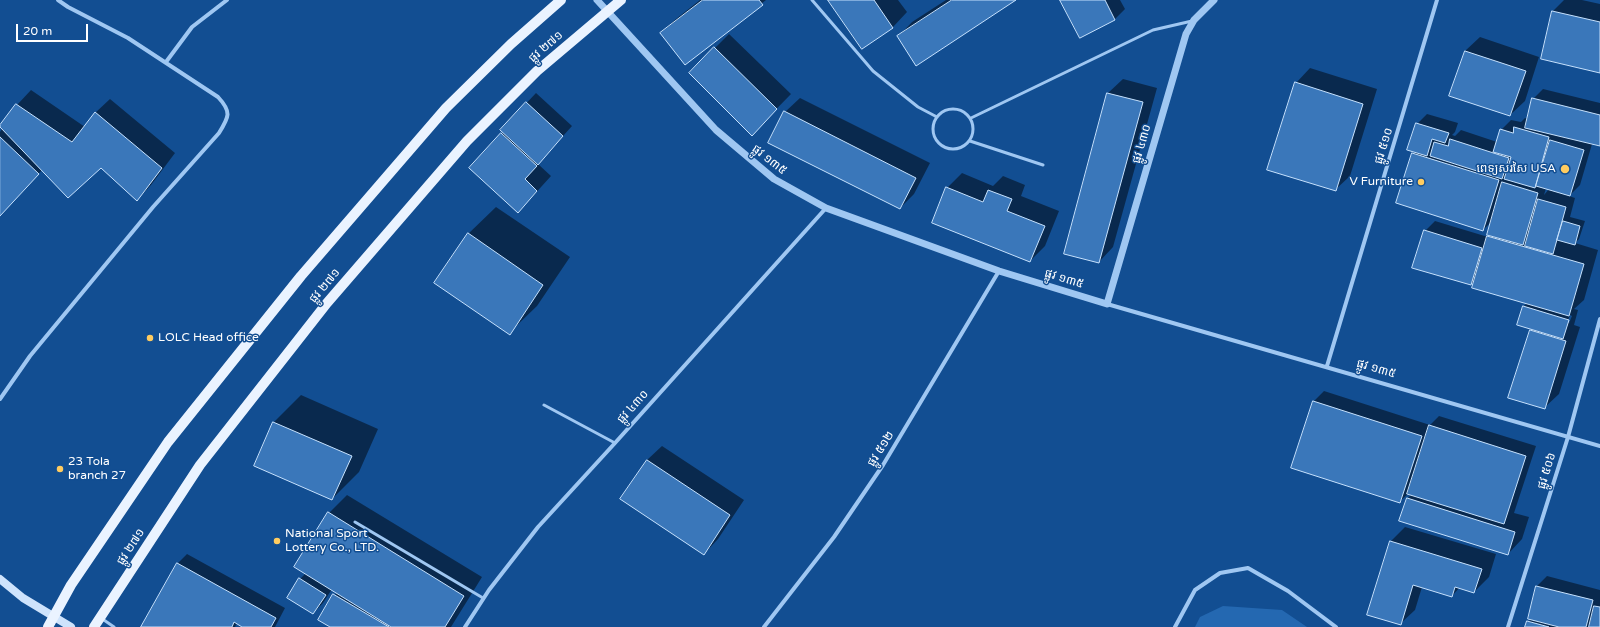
<!DOCTYPE html>
<html>
<head>
<meta charset="utf-8">
<style>
  body { margin:0 }
  #map { position:relative; width:1600px; height:627px; overflow:hidden; background:#124e92; font-family:"Varela Round",sans-serif }
  canvas { display:block }
  .scale { position:absolute; left:16px; top:24px; width:72px; height:18px; box-sizing:border-box; border:2px solid #fff; border-top:0; padding-left:5px; font-size:12px; line-height:14px; white-space:nowrap; color:#fff; -webkit-text-stroke:3px #124e92; paint-order:stroke }
</style>
</head>
<body>
<div id="map">
<canvas width="1600" height="627"></canvas>
<div class="scale">20 m</div>
</div>
<script>
const c = document.querySelector('canvas').getContext('2d');
c.lineJoin = 'round';
function fill(path, color) {
  c.fillStyle = color;
  c.fill(path, 'evenodd');
}
function stroke(path, color, width, dash) {
  c.strokeStyle = color;
  c.lineWidth = width;
  c.lineCap = dash ? 'butt' : 'round';
  c.setLineDash(dash || []);
  c.stroke(path);
}
function drawText(font, color, halo, rows, align = 'center') {
  c.font = font + ' "Varela Round","Noto Sans Khmer",sans-serif';
  c.lineWidth = 3;
  c.setLineDash([]);
  c.textBaseline = 'middle';
  c.strokeStyle = halo;
  c.fillStyle = color;
  for (const [text, x, y, turn = 0] of rows) {
    c.save();
    c.translate(x, y);
    c.rotate((+turn || 0) * Math.PI / 180);
    c.textAlign = isNaN(turn) ? turn : align;
    if (halo) c.strokeText(text, 0, 0);
    c.fillText(text, 0, 0);
    c.restore();
  }
}
fill(new Path2D(`
  M1223,606L1282,610L1307,627H1195L1200,617Z`), '#2468b1');
fill(new Path2D(`
  M700,0H766L685,64L661,33L676,19Z
  M829,0H898L907,12L893,27L863,48Z
  M946,0H1014L898,37L912,22Z
  M1061,0H1120L1125,9L1115,19L1081,37Z
  M1564,0H1582L1600,4V72L1542,59L1553,11Z
  M729,34L791,94L752,134L690,73Z
  M1480,37L1539,57L1525,101L1510,115L1465,51Z
  M1310,68L1377,89L1350,176L1335,190L1296,83Z
  M1123,79L1157,88L1113,247L1099,262L1065,253L1108,93Z
  M1543,89L1600,103V145L1592,144L1580,185L1569,196L1575,198L1570,217L1585,221L1579,239L1575,243L1598,250L1584,300L1574,309L1578,310L1574,325L1580,327L1559,394L1544,408L1531,331L1533,329L1523,307L1527,303L1476,279L1471,284L1425,231L1435,221L1488,237L1490,235L1492,221L1483,230L1413,154L1415,152L1417,124L1427,114L1458,123L1455,132L1452,135L1455,136L1461,130L1497,142L1501,130L1511,120L1521,122L1525,118L1528,119L1533,99ZM1546,188L1549,189L1544,195ZM1570,315L1572,316L1569,323H1567Z
  M31,90L85,127L95,113L110,99L175,153L151,185L137,200L101,166L42,170L0,216V132L17,105Z
  M536,93L572,126L538,164L551,176L532,197L471,168L504,132L501,130Z
  M800,98L930,163L914,194L900,208L785,112Z
  M962,173L993,186L1003,176L1025,185L1021,196L1059,211L1045,246L1030,261L947,188Z
  M496,207L570,257L537,306L509,333L468,234Z
  M1324,391L1430,425L1439,416L1536,446L1514,513L1529,517L1522,539L1508,554L1408,498L1412,494L1409,493L1399,502L1292,468L1314,401Z
  M301,395L378,429L359,472L332,499L255,465L274,422Z
  M662,446L744,500L718,539L704,554L647,460Z
  M347,495L482,577L451,627H332L319,620L337,592L332,589L323,603L313,613L288,598L300,579L306,573L329,513Z
  M1405,527L1496,554L1489,577L1474,592L1460,587L1452,596L1422,587L1415,610L1400,624L1368,614L1391,541Z
  M187,554L285,608L275,627H244L237,623L235,627H142L177,564Z
  M1547,576L1600,590V627H1526L1528,622L1531,619L1537,586Z`), '#0007');
const building = new Path2D(`
  M703,0H759L763,5L685,65L660,33Z
  M828,0H874L893,28L862,49Z
  M952,0H1016L916,66L897,36Z
  M1060,0H1105L1115,20L1080,38Z
  M1552,11L1600,22V73L1541,59Z
  M714,47L777,109L752,136L689,73Z
  M1465,51L1526,71L1510,116L1449,96Z
  M1295,82L1363,104L1336,191L1267,170Z
  M1107,93L1143,102L1099,263L1064,254Z
  M1532,98L1600,115V146L1525,128Z
  M526,102L563,136L538,165L500,130Z
  M16,104L72,142L95,112L162,168L137,201L101,168L68,198L0,127V125Z
  M784,111L916,178L900,209L768,143Z
  M1416,123L1449,133L1445,143L1432,139L1427,156L1407,150Z
  M1514,127L1549,137L1535,188L1504,179L1511,157L1493,152L1500,129L1513,133Z
  M501,133L537,166L525,179L537,191L518,213L469,168Z
  M0,137L39,174L0,216Z
  M1450,139L1509,158L1502,179L1430,156L1434,142L1448,146Z
  M1550,140L1584,150L1570,196L1536,186Z
  M1412,153L1499,180L1483,231L1396,203Z
  M1502,182L1538,193L1523,245L1487,235Z
  M946,187L983,202L988,190L1012,199L1007,211L1045,226L1030,262L932,223Z
  M1538,199L1566,207L1553,254L1525,246Z
  M1563,221L1580,226L1575,245L1557,240Z
  M1424,230L1482,248L1471,285L1412,268Z
  M468,233L543,285L510,335L434,283Z
  M1487,236L1584,264L1569,316L1472,288Z
  M1523,306L1569,320L1563,339L1517,325Z
  M1530,330L1566,341L1545,409L1508,398Z
  M1313,401L1422,436L1400,503L1291,468Z
  M273,422L352,456L332,500L254,466Z
  M1429,425L1526,456L1504,524L1407,494Z
  M647,460L730,515L704,555L620,499Z
  M1407,498L1515,532L1508,555L1399,521Z
  M328,512L464,596L445,627H391L294,567Z
  M1390,541L1482,569L1474,593L1455,587L1452,597L1413,585L1401,625L1367,615Z
  M177,563L276,618L271,627H242L234,622L232,627H141Z
  M299,578L326,595L313,614L287,598Z
  M1536,586L1593,600L1586,627H1559L1528,619Z
  M333,594L389,627H330L318,620Z
  M1594,606L1600,607V627H1589Z
  M1527,621L1549,627H1525Z`);
fill(building, '#3a77ba');
stroke(building, '#c6e1fd', 1);
stroke(new Path2D(`
  M812,0L873,71L918,107L937,117
  M933 129a20 20 0 1 1 40 0a20 20 0 1 1-40 0Z
  M971,118L1153,30L1192,21
  M970,141L1043,165
  M544,405L615,443
  M355,522L483,598
  M101,618L114,627`), '#9fc7f2', 3);
stroke(new Path2D(`
  M166,62L192,27L227,0
  M1107,304L1600,446
  M1327,366L1437,0
  M0,399L30,356L153,207L219,133C229,117 232,112 218,97L128,38L68,7L58,0
  M465,627L489,590L538,527L615,443L826,208
  M764,627L834,537L883,465L999,271
  M1175,627L1195,590L1220,573L1248,568L1288,591L1336,627
  M1508,627L1568,437L1600,319`), '#9fc7f2', 4);
stroke(new Path2D(`
  M597,0L716,130L774,179L826,208L999,271L1107,304L1186,34L1194,20L1214,0`), '#9fc7f2', 7);
stroke(new Path2D(`
  M0,579L23,598L71,627`), '#cee3fc', 8);
stroke(new Path2D(`
  M48,627L71,585L168,442L301,276L446,108L511,44L561,0
  M94,627L200,465L327,303L467,141L537,71L621,0`), '#eaf3ff', 10);
for (const [x, y, r, color] of [
  [1565,169,5,"#ffcc60"],
  [1421,182,4,"#ffcc60"],
  [150,338,4,"#ffcc60"],
  [60,469,4,"#ffcc60"],
  [277,541,4,"#ffcc60"]
]) {
  const dot = new Path2D();
  dot.arc(x, y, r, 0, 2 * Math.PI);
  c.fillStyle = color;
  c.fill(dot);
  stroke(dot, '#124e92', 1.5);
}
drawText('12px', '#fff', '#124e92', [
  ["ផ្លូវ ២៧១",546,47,-41],
  ["ផ្លូវ ៤៣០",1142,144,-74],
  ["ផ្លូវ ៥១០",1384,146,-73],
  ["ផ្លូវ ១៣៥",769,160,38],
  ["ផ្លូវ ១៣៥",1064,279,17],
  ["ផ្លូវ ២៧១",325,286,-50],
  ["ផ្លូវ ១៣៥",1376,369,16],
  ["ផ្លូវ ៤៣០",633,407,-48],
  ["ផ្លូវ ៥១២",881,449,-58],
  ["ផ្លូវ ៥០៦",1547,471,-73],
  ["ផ្លូវ ២៧១",131,547,-57]
]);
drawText('12px', '#fff', '#124e92', [
  ["ពេទ្យសរសៃ USA",1556,169,"right"],
  ["V Furniture",1413,182,"right"],
  ["LOLC Head office",158,338],
  ["23 Tola",68,462],
  ["branch 27",68,476],
  ["National Sport",285,534],
  ["Lottery Co., LTD.",285,548]
], 'left');
</script>
</body>
</html>
